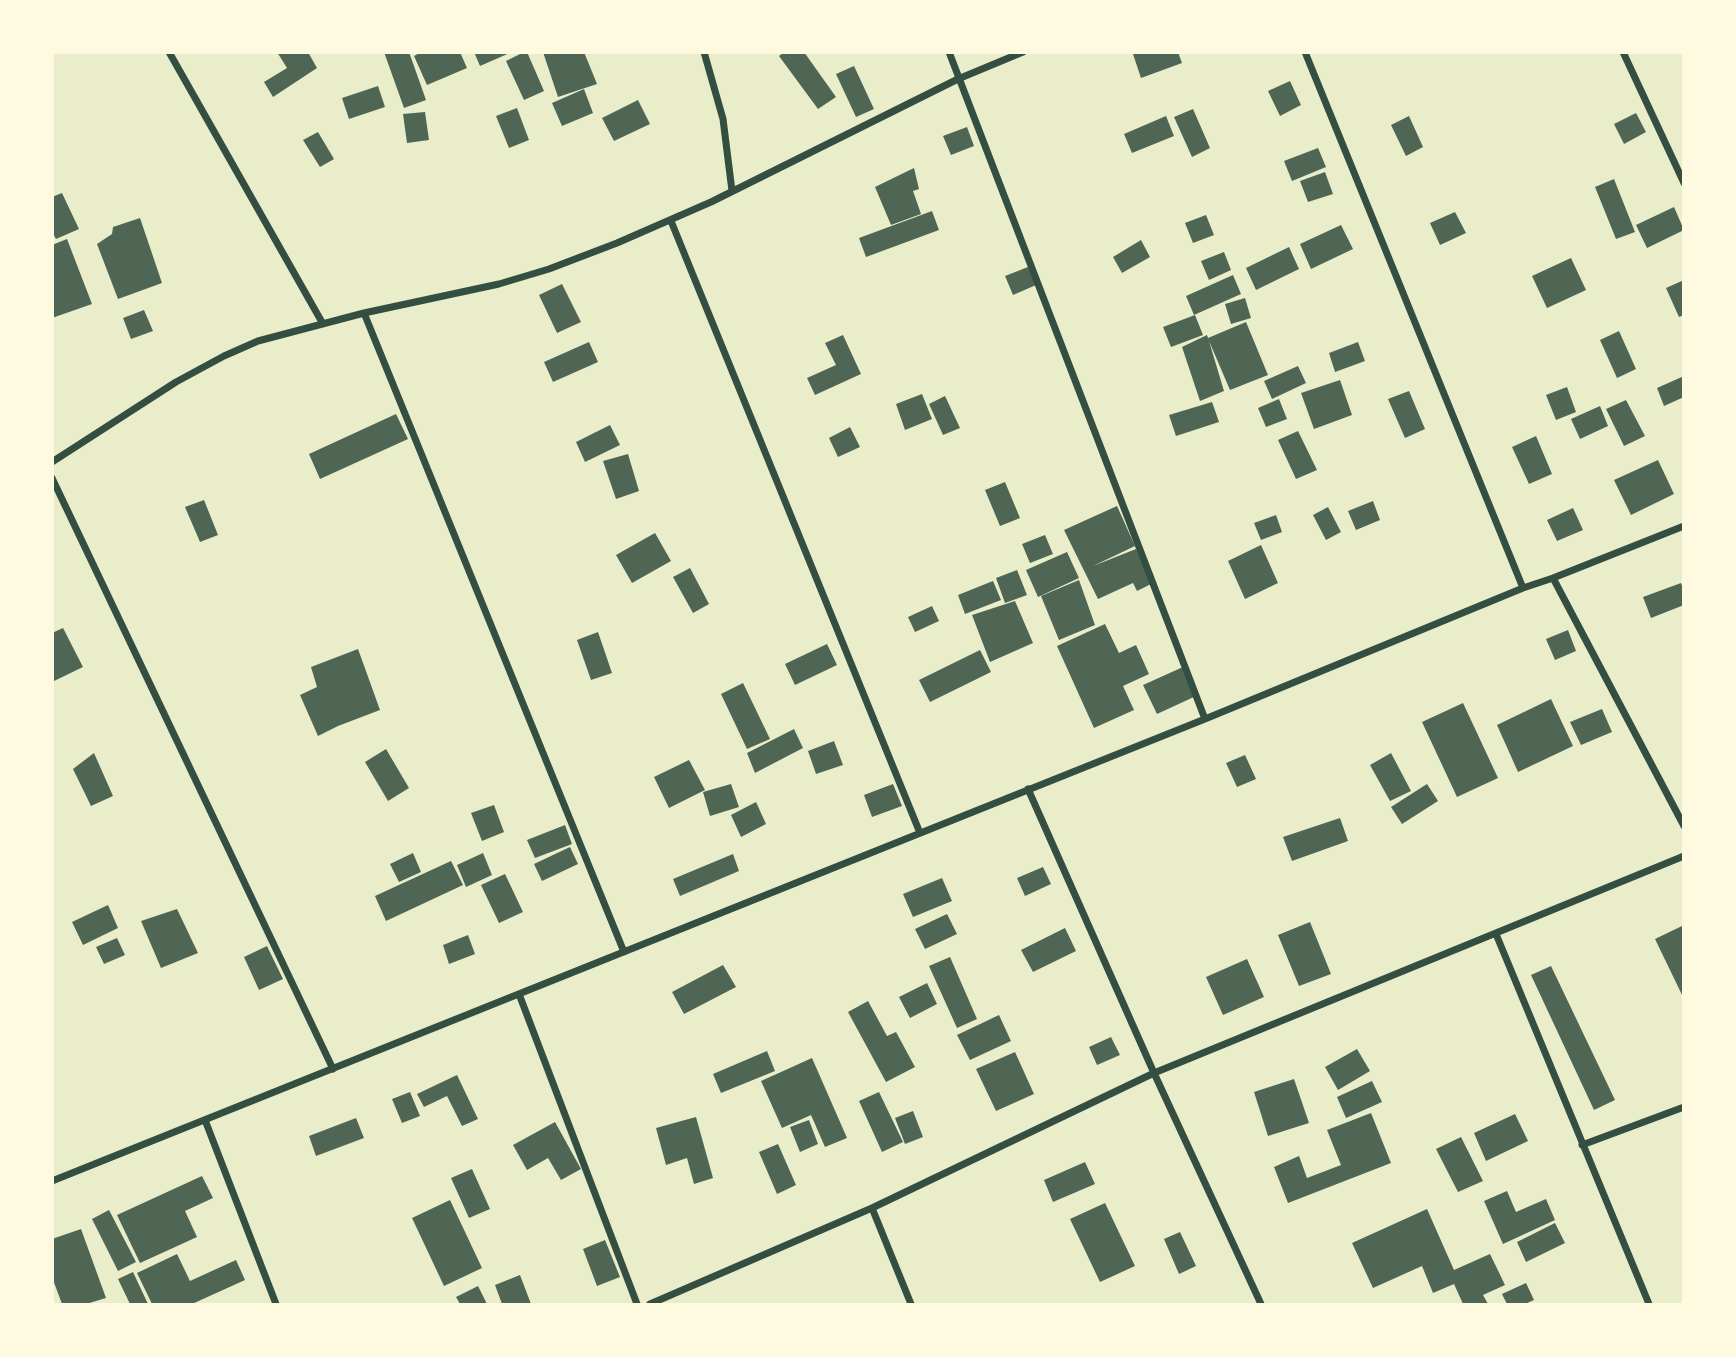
<!DOCTYPE html>
<html>
<head>
<meta charset="utf-8">
<style>
  body { margin:0 }
  #map { position:relative; width:1736px; height:1357px; overflow:hidden; background:#e9edc9; font-family:"Playfair Display",serif }
  canvas { display:block }
  .frame { position:absolute; inset:0; border:54px solid #fefae0; pointer-events:none }
</style>
</head>
<body>
<div id="map">
<canvas width="1736" height="1357"></canvas>
<div class="frame"></div>
</div>
<script>
const c = document.querySelector('canvas').getContext('2d');
c.lineJoin = 'round';
function fill(path, color) {
  c.fillStyle = color;
  c.fill(path, 'evenodd');
}
function stroke(path, color, width, dash) {
  c.strokeStyle = color;
  c.lineWidth = width;
  c.lineCap = dash ? 'butt' : 'round';
  c.setLineDash(dash || []);
  c.stroke(path);
}
fill(new Path2D(`
  M277,52H308L317,68L273,97L264,82L287,68Z
  M384,52H409L426,100L404,108Z
  M421,52H460L467,68L427,85L414,56Z
  M474,52H512L480,66Z
  M524,52H527L544,91L524,100L506,61Z
  M543,52H584L597,84L558,97Z
  M784,52H804L836,97L818,109L779,56Z
  M1137,52H1178L1182,63L1141,78L1133,54Z
  M854,66L874,109L856,117L836,74Z
  M1290,81L1301,105L1280,116L1268,91Z
  M378,86L385,107L349,119L342,98Z
  M584,89L593,113L562,126L552,103Z
  M638,100L650,124L614,141L602,118Z
  M517,108L529,140L509,148L496,116Z
  M1193,109L1210,148L1192,157L1174,117Z
  M425,112L429,140L407,143L403,114Z
  M1636,113L1646,132L1624,144L1614,124Z
  M1166,116L1174,136L1132,153L1124,134Z
  M1409,116L1423,147L1406,156L1391,125Z
  M967,127L974,146L951,155L943,136Z
  M318,132L334,159L320,167L303,140Z
  M1318,148L1326,167L1292,181L1284,161Z
  M914,168L919,189L913,191L921,214L891,225L875,187Z
  M1325,172L1333,194L1308,202L1300,181Z
  M1614,179L1635,232L1616,239L1595,187Z
  M62,193L79,229L56,239L52,232V197Z
  M1674,207L1684,230L1647,248L1636,225Z
  M932,211L939,230L866,257L859,238Z
  M1455,212L1466,233L1440,245L1430,223Z
  M1206,215L1214,235L1193,243L1185,223Z
  M140,218L162,283L118,299L97,244L112,234L113,227Z
  M1341,225L1353,249L1311,269L1300,244Z
  M67,239L92,304L52,318V245Z
  M1141,240L1150,257L1122,273L1113,257Z
  M1289,247L1299,269L1256,290L1246,268Z
  M1224,252L1231,270L1209,280L1201,261Z
  M1571,258L1586,290L1547,308L1532,276Z
  M1028,267L1036,285L1013,295L1005,276Z
  M1233,275L1241,294L1194,315L1186,296Z
  M1684,280V315L1679,317L1666,288Z
  M562,284L581,322L557,333L539,295Z
  M1245,298L1251,318L1231,324L1225,304Z
  M144,310L153,331L131,339L123,318Z
  M1195,315L1203,335L1171,347L1163,327Z
  M1246,322L1268,375L1230,390L1209,341L1224,391L1200,401L1182,347L1207,335L1208,338Z
  M1619,331L1636,369L1617,378L1600,340Z
  M843,335L861,374L815,395L807,378L836,365L825,343Z
  M589,342L598,362L553,382L544,362Z
  M1358,342L1365,361L1335,372L1329,353Z
  M1298,366L1306,383L1272,399L1264,381Z
  M1684,376V397L1664,406L1657,388Z
  M1340,380L1352,415L1314,429L1301,393Z
  M1567,387L1576,412L1556,420L1546,395Z
  M1409,391L1425,429L1405,438L1388,399Z
  M922,394L932,419L905,430L896,404Z
  M945,396L960,428L943,435L929,404Z
  M1279,399L1287,419L1266,427L1258,408Z
  M1626,400L1645,436L1624,446L1606,409Z
  M1212,402L1219,422L1176,436L1169,415Z
  M1600,406L1608,426L1580,439L1571,419Z
  M396,414L408,439L320,479L309,454Z
  M610,425L620,445L585,462L576,442Z
  M850,427L860,447L838,457L829,438Z
  M1298,431L1317,470L1296,479L1278,440Z
  M1536,436L1552,474L1529,484L1512,447Z
  M628,454L639,491L616,499L603,461Z
  M1658,460L1674,494L1631,515L1614,480Z
  M1005,482L1020,518L1000,526L985,490Z
  M204,500L218,535L200,542L185,507Z
  M1373,501L1380,520L1356,530L1348,511Z
  M1117,506L1135,546L1093,566L1136,549L1151,584L1137,591L1133,583L1098,599L1064,530Z
  M1328,507L1341,532L1326,540L1313,515Z
  M1573,508L1583,530L1557,541L1547,520Z
  M1276,515L1282,532L1261,540L1254,523Z
  M655,533L671,561L632,583L616,555Z
  M1045,535L1053,554L1030,563L1022,544Z
  M1261,545L1278,583L1245,599L1228,561Z
  M1067,552L1079,578L1038,597L1026,570Z
  M690,568L709,604L693,613L673,577Z
  M1017,570L1027,595L1005,603L996,578Z
  M1079,580L1095,625L1059,640L1041,596Z
  M993,581L1001,600L965,614L958,595Z
  M1681,583L1684,591V605L1651,618L1643,597Z
  M1015,601L1033,643L990,662L972,615Z
  M932,606L939,621L915,632L908,617Z
  M1105,624L1119,653L1136,645L1149,674L1123,686L1134,710L1094,728L1057,646Z
  M63,628L83,667L52,682V633Z
  M1568,630L1576,651L1555,660L1546,639Z
  M598,632L612,673L591,680L577,640Z
  M827,644L837,665L795,685L785,664Z
  M358,649L380,710L338,726L318,736L300,695L317,687L311,667Z
  M980,650L991,672L930,702L919,680Z
  M1183,667L1196,696L1157,714L1143,685Z
  M743,683L770,739L747,749L721,694Z
  M1551,699L1573,746L1518,772L1497,725Z
  M1463,703L1498,778L1457,797L1422,722Z
  M1602,709L1612,732L1581,745L1570,722Z
  M794,729L803,748L755,773L747,753Z
  M834,741L843,765L816,774L808,751Z
  M386,749L409,788L388,801L365,762Z
  M94,753L113,796L91,806L73,769Z
  M1391,753L1411,791L1390,801L1370,765Z
  M1245,755L1256,779L1237,787L1226,763Z
  M689,760L705,790L669,808L654,777Z
  M731,784L739,807L710,816L703,792Z
  M893,784L902,806L872,817L864,795Z
  M1427,784L1438,801L1402,824L1391,807Z
  M756,802L766,824L741,837L731,815Z
  M494,805L504,832L482,841L471,813Z
  M1340,818L1348,841L1292,861L1283,837Z
  M565,825L572,844L535,858L527,840Z
  M570,847L578,864L542,881L534,864Z
  M413,853L421,872L399,882L390,864Z
  M483,853L492,875L466,887L457,865Z
  M733,854L739,871L680,896L673,879Z
  M451,861L463,885L386,921L375,896Z
  M1043,867L1051,884L1025,896L1017,878Z
  M505,874L523,912L499,923L481,885Z
  M942,878L952,901L913,917L903,894Z
  M108,905L118,928L83,945L72,922Z
  M177,909L198,953L161,968L141,921Z
  M947,914L957,934L925,949L915,929Z
  M1310,922L1331,974L1299,986L1278,935Z
  M1682,926L1684,930V999L1655,939Z
  M1065,928L1076,951L1033,972L1021,950Z
  M468,935L475,954L449,964L443,945Z
  M117,938L125,955L104,964L96,947Z
  M267,946L283,979L259,990L244,957Z
  M950,957L977,1019L957,1028L929,966Z
  M1247,959L1264,997L1223,1015L1206,977Z
  M723,965L736,987L684,1014L672,992Z
  M1551,966L1615,1100L1594,1110L1531,975Z
  M927,983L937,1004L910,1018L899,997Z
  M868,1001L887,1036L896,1032L915,1067L886,1082L848,1012Z
  M999,1015L1011,1041L970,1060L957,1035Z
  M1111,1037L1120,1055L1097,1065L1089,1047Z
  M1357,1049L1370,1071L1338,1090L1325,1067Z
  M767,1051L775,1071L721,1093L713,1074Z
  M1015,1052L1034,1094L996,1111L976,1069Z
  M812,1058L847,1138L825,1147L811,1115L782,1128L761,1081Z
  M457,1075L478,1119L462,1126L447,1096L424,1107L417,1094Z
  M1294,1079L1309,1123L1268,1136L1254,1092Z
  M1372,1081L1382,1102L1346,1118L1337,1097Z
  M410,1092L420,1116L402,1123L392,1099Z
  M879,1092L903,1142L882,1152L859,1101Z
  M913,1111L923,1137L905,1144L895,1118Z
  M1371,1113L1391,1163L1288,1203L1274,1167L1299,1156L1307,1178L1341,1165L1327,1130Z
  M1515,1114L1528,1141L1486,1161L1474,1133Z
  M696,1117L713,1178L694,1184L687,1158L666,1165L656,1128Z
  M356,1118L364,1138L316,1156L309,1136Z
  M809,1120L818,1144L800,1152L790,1127Z
  M555,1122L581,1169L561,1180L548,1158L527,1170L513,1145Z
  M1461,1137L1483,1181L1458,1192L1436,1149Z
  M778,1144L796,1185L777,1194L759,1152Z
  M1085,1162L1095,1184L1053,1202L1044,1180Z
  M472,1169L490,1209L469,1218L451,1178Z
  M202,1176L213,1198L185,1211L197,1237L140,1263L117,1215Z
  M1507,1191L1516,1212L1546,1199L1555,1220L1503,1244L1484,1201Z
  M450,1200L482,1268L444,1286L412,1218Z
  M1105,1203L1135,1266L1100,1282L1070,1219Z
  M1427,1209L1454,1270L1490,1254L1505,1285L1483,1295L1488,1304H1463L1454,1284L1433,1293L1422,1266L1373,1288L1352,1243Z
  M109,1210L136,1262L118,1271L92,1219Z
  M1555,1223L1565,1243L1526,1262L1517,1242Z
  M81,1229L106,1298L86,1304H62L52,1277V1239Z
  M1180,1232L1196,1266L1179,1274L1164,1239Z
  M605,1240L620,1277L597,1286L583,1249Z
  M177,1254L190,1281L236,1260L245,1280L192,1304H152L137,1273Z
  M133,1272L148,1304H130L118,1279Z
  M520,1275L531,1304H502L495,1285Z
  M1526,1283L1534,1300L1525,1304H1507L1502,1294Z
  M478,1286L487,1304H460L456,1297Z`), '#4f6655');
stroke(new Path2D(`
  M169,52L323,324
  M704,52L723,119L732,191
  M949,52L1205,719
  M1305,52L1523,588
  M1623,52L1684,183
  M671,221L920,833
  M364,313L624,952
  M52,462L176,382L224,356L258,341L364,313L499,284L549,269L617,243L711,202L958,79L1023,52
  M52,478L333,1069
  M1553,578L1684,826
  M1028,789L1154,1073L1261,1304
  M1496,934L1649,1304
  M519,994L637,1304
  M205,1120L276,1304
  M1582,1145L1684,1107
  M52,1181L1205,719L1523,588L1553,578L1684,526
  M872,1208L911,1304
  M650,1304L872,1208L1154,1073L1684,856`), '#344e41', 7);
</script>
</body>
</html>
